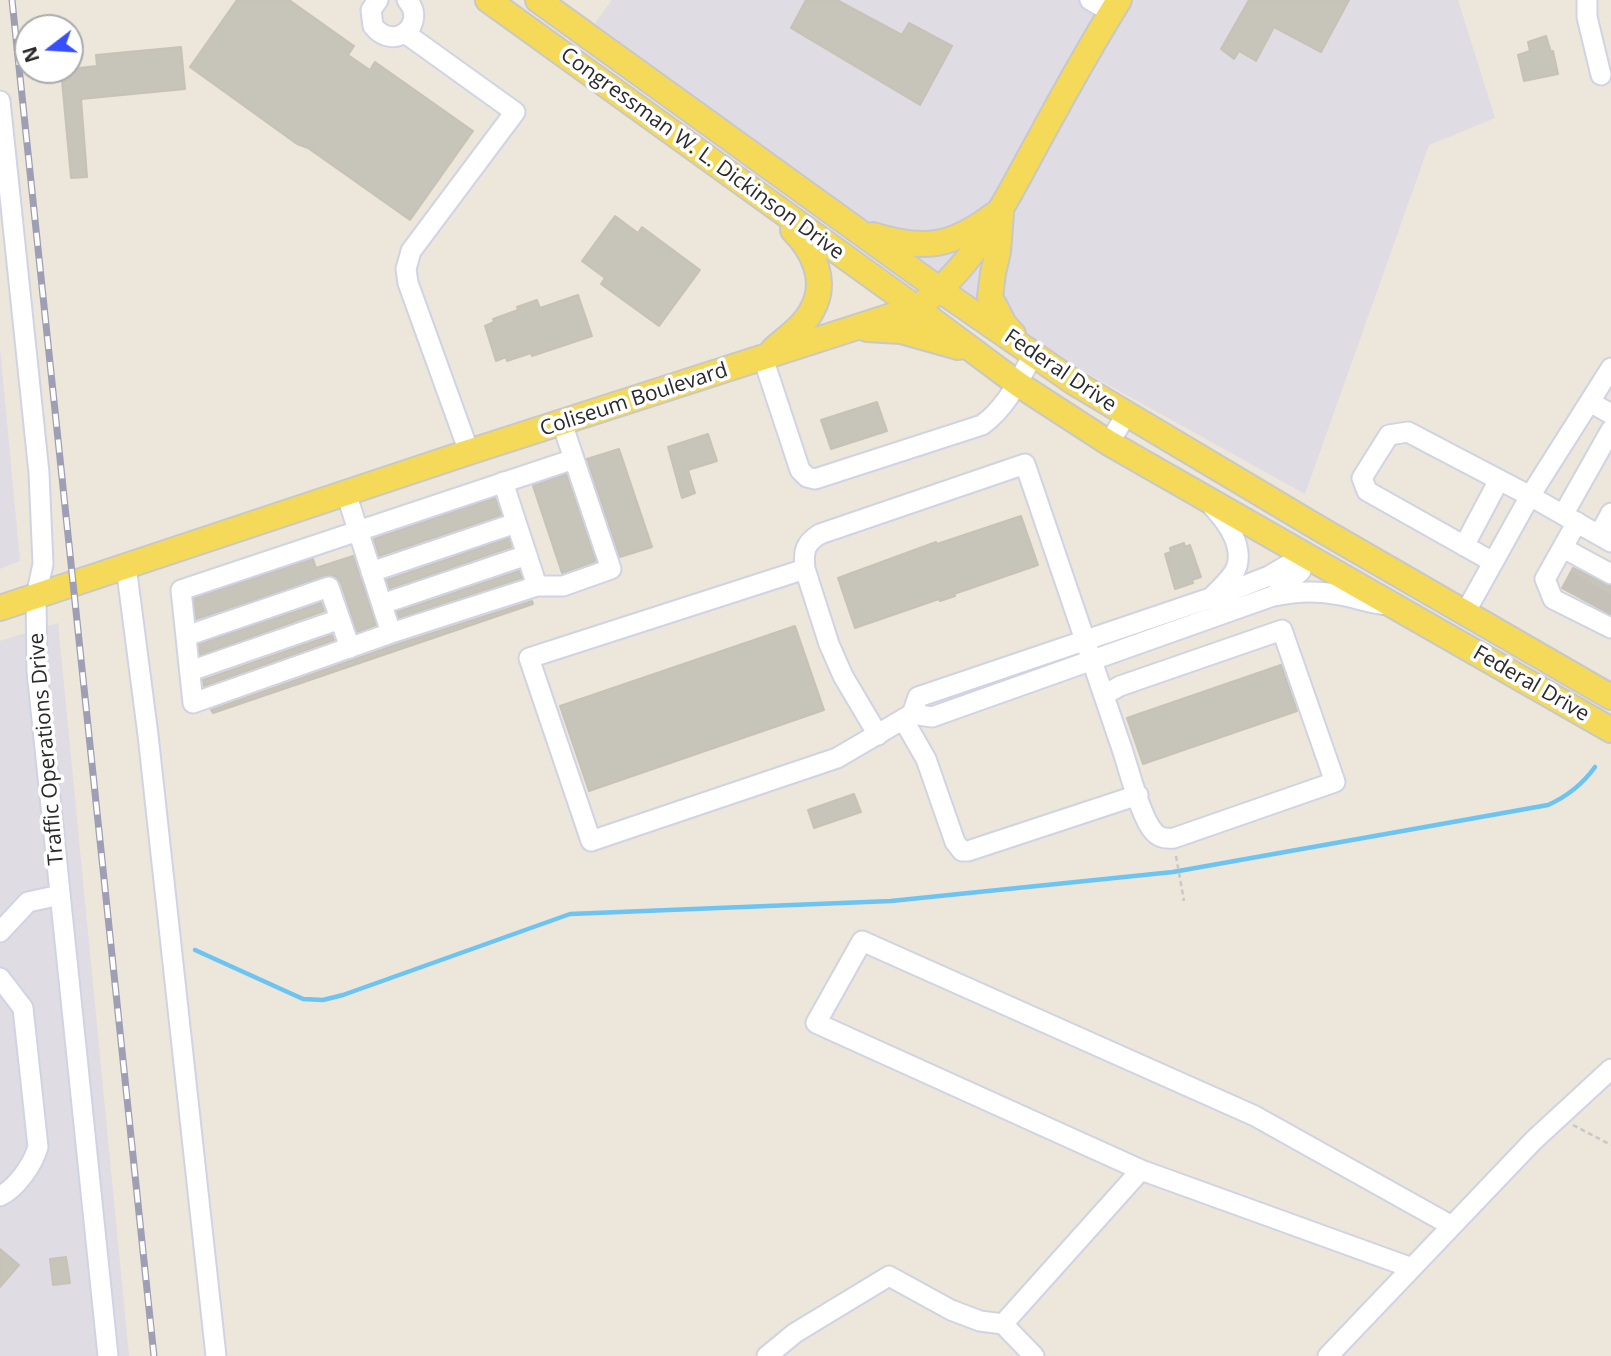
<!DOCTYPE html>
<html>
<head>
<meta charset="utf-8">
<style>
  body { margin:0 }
  #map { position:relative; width:1611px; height:1356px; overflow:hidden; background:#ece6db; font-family:"Open Sans",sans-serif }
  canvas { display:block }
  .north { position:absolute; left:14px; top:14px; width:70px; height:70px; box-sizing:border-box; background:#fff; border:2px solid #aaa; border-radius:50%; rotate:253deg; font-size:19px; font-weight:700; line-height:28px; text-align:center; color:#2a2a2a }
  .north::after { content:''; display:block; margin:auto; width:24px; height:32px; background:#364efe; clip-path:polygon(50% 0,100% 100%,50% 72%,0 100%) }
</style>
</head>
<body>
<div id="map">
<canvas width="1611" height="1356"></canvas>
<div class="north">N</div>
</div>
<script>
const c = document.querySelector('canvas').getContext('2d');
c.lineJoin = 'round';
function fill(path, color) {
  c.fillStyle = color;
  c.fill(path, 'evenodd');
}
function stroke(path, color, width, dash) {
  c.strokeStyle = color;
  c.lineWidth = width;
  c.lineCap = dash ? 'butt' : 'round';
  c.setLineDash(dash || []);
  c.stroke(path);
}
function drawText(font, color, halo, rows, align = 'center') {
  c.font = font + ' "Open Sans",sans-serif';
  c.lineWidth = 7;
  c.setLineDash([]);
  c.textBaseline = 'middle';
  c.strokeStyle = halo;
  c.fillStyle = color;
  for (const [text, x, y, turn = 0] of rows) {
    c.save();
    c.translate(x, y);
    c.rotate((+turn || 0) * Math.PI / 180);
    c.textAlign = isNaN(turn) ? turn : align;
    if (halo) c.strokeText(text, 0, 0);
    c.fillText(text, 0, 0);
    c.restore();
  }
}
fill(new Path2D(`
  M612,0H1458L1495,118L1429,145L1305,494L1011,331L595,23Z
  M0,348L20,561L0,569Z
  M58,623L129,1356H0V641Z`), '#dfdce4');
stroke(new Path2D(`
  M195,950L303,999L323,1000L343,995L570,914L891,901L1173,872L1548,805C1568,796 1582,785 1595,767`), '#6bc4f1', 4.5);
const building = new Path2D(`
  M237,0H289L354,46L348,55L370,70L375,62L473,131L410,220L308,148L297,144L190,67Z
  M806,0H837L902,35L909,23L952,46L920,105L791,28Z
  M1249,0H1349L1321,52L1274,27L1256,61L1239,51L1234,59L1221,49Z
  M1546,36L1551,52L1553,51L1558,74L1524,81L1518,55L1530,51L1528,42Z
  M181,47L185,89L81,99L87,177L71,178L61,70L97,66L96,55Z
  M615,216L638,233L642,227L700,270L659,326L601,284L605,278L582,261Z
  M578,295L592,336L532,356L531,353L507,361L506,357L496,361L485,326L494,322L493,319L518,310L517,307L537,300L540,308Z
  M877,402L887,431L831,449L821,420Z
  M708,434L717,461L688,470L695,493L682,498L668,447Z
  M619,449L652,547L620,557L587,459Z
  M566,474L596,561L562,573L533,486Z
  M495,498L501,515L379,556L374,539Z
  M1021,516L1038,565L954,594L955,596L940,601L939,599L855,628L838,578L936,542L937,544Z
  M509,538L511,547L390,589L387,580Z
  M1184,543L1185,547L1190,545L1201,577L1192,580L1193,583L1175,589L1165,554L1171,552L1170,548Z
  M353,556L376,625L357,632L341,583L336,577L331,575L196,619L194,598L313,559L316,568Z
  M1573,568L1611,586V614L1562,588Z
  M519,571L522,578L399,618L397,612Z
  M532,601L533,604L213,713L211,710L395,645Z
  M321,603L324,611L200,655L199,644Z
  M795,626L824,710L589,791L560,706Z
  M332,635L334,640L204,686L203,680Z
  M1281,665L1297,711L1143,764L1127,718Z
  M854,794L861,812L814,828L808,810Z
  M0,1249L19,1265L0,1287Z
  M66,1257L70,1283L53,1285L50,1259Z`);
fill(building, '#c7c4ba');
stroke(building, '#c7c2b5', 2);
stroke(new Path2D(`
  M1571,593L1582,570
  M1588,603L1600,580
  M1602,611L1611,595`), '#c5c0b8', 19, [19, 10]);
const minor = new Path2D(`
  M378,0L371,10L373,26C395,53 428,23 407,0
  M1090,0L1111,12
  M1587,0V17L1601,75
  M405,33L515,112L411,251L406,269L408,283L469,452
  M0,101L39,473L43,564L36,597L37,671L108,1356
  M763,358L800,470L807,477L815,479L982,425C1006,408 1019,380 1033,355
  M1611,368L1530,496L1611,542
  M1590,402L1611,414
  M1109,443L1126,415
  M346,493L391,633L537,586L503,482
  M1212,506C1226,521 1243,544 1237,566C1233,578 1221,587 1213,596
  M1563,515L1611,430
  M1577,522L1545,579L1553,599L1611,628
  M1599,535L1611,513
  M1464,546L1499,480
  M1563,548L1611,574
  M126,566L148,735L216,1356
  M805,569C803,551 805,543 820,534L1025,464C1056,557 1088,650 1120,743C1128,765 1140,817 1154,832C1159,838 1166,839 1174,838L1335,782L1282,630L1120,686L1104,695
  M371,572L516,523
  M537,586H563L611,569L574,459
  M1274,596C1297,591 1317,590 1340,595C1357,598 1371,604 1389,605
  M382,604L527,555
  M1465,613L1530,496L1408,432L1389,435L1362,478L1367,491L1493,562
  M391,633L193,703L181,590L574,459L562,423
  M186,636L329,587L350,648
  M190,671L340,619
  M912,714L932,717L1273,596L1301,571L1303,556
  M903,719L926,759L955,842L962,851H968L1138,795
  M878,735L843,676L829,644L805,569L529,658L591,841L837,758L912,714L918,697L1228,592L1269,576L1303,556
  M0,932L28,902L60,895
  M0,978L23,1008L38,1147C33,1164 17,1188 0,1196
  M1412,1268L1141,1170L816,1023L862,941L1255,1116L1452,1226
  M1003,1324L1141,1170
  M767,1356L795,1333L889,1276L951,1310L980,1321L1003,1324L1034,1356
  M1328,1356L1534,1140L1611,1069`);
const major = new Path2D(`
  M488,0L916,308L1018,384L1109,443L1611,730
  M538,0L940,290L1075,383L1320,529L1611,697
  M1001,213L998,252L993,273L990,297L1004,324L1013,334
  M873,235C924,251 952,247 995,214
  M867,329L901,331L958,347
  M773,350C786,338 804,326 812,310C828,282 814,251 793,230
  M0,608L469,452L916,308C977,266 1006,199 1041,136C1066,90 1091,45 1119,0`);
stroke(minor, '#d0d3e3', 23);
stroke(major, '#c8c8c8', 28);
stroke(new Path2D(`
  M1176,856L1184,901
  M1573,1125L1611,1145`), '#c8c8c8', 2.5, [5, 3.5]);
stroke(minor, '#fff', 19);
stroke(major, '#f4da58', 24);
const rail = new Path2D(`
  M12,0L154,1356`);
stroke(rail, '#9e9fb5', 7);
stroke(rail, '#fff', 4.5, [13]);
drawText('21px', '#2a2a2a', '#fff', [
  ["Congressman W. L. Dickinson Drive",702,154,36],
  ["Federal Drive",1060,371,34],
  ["Coliseum Boulevard",634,400,-18],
  ["Federal Drive",1531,684,30],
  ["Traffic Operations Drive",47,749,-95]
]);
</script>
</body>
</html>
